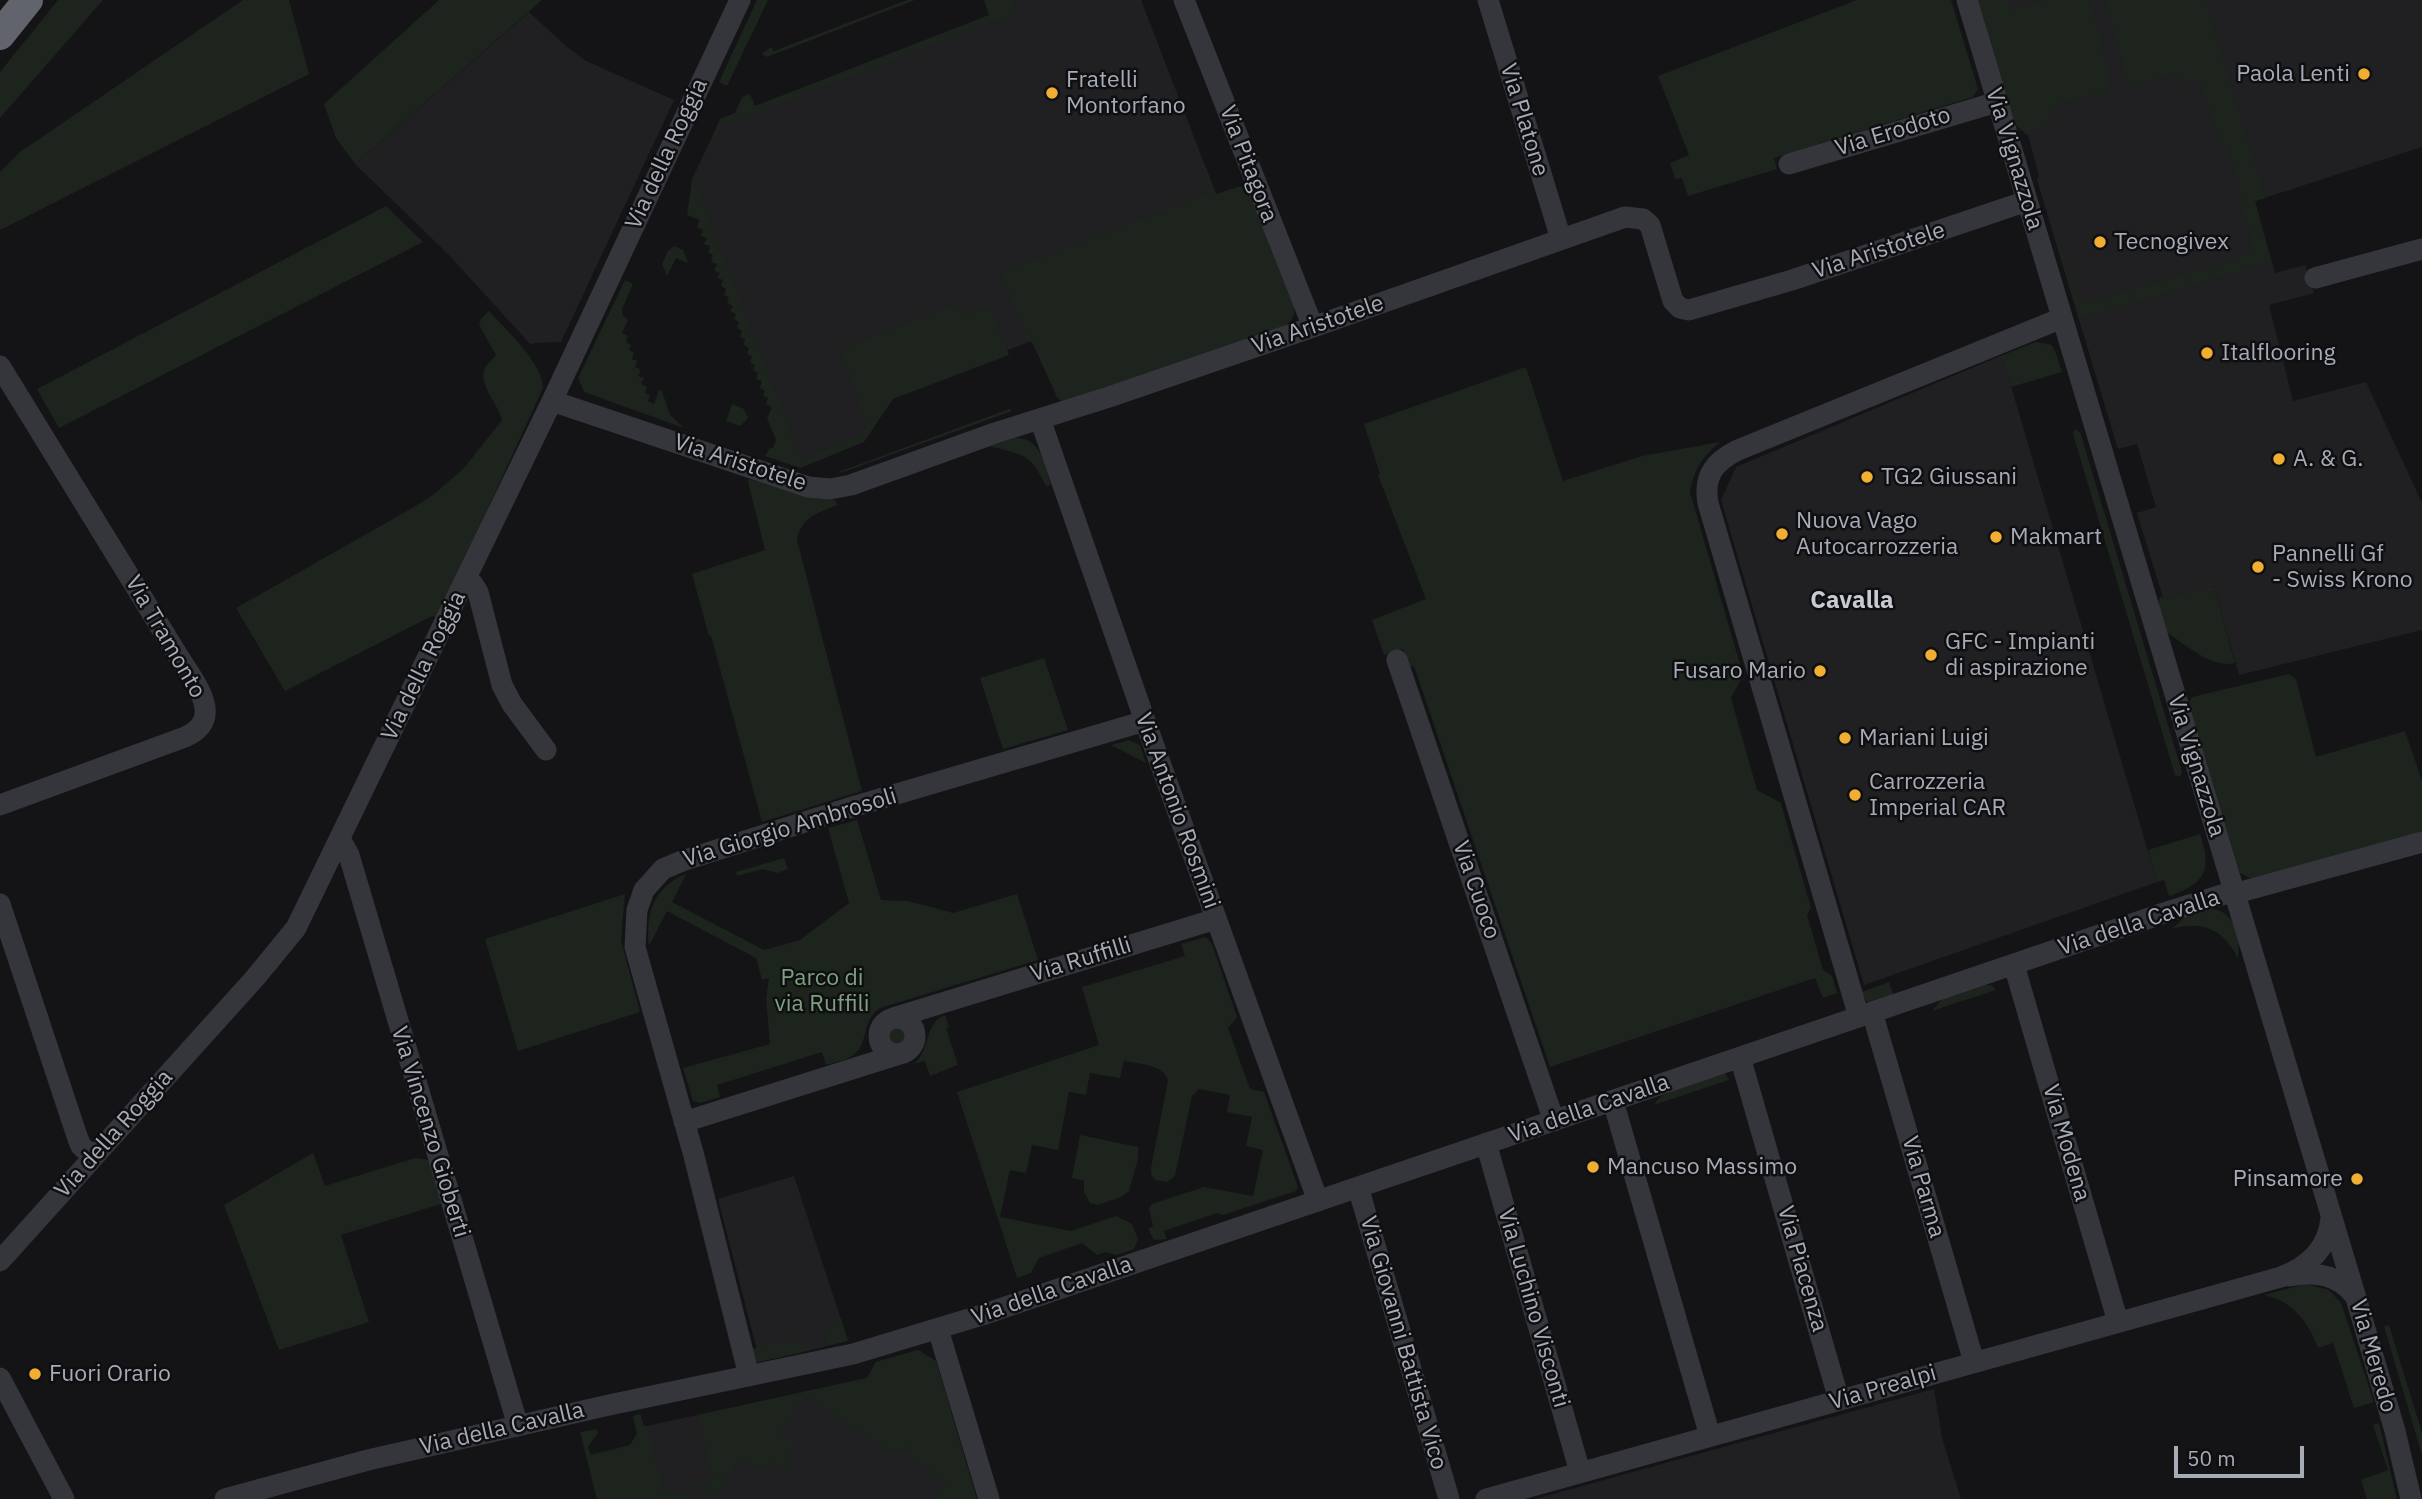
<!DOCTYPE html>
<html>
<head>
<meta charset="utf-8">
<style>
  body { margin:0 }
  #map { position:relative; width:2422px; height:1499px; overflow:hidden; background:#141416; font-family:"IBM Plex Sans",sans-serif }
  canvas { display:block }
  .scale { position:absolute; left:2174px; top:1446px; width:130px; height:32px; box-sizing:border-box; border:4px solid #a6abb6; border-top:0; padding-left:9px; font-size:21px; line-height:24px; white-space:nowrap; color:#a6abb6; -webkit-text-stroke:5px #0f0f11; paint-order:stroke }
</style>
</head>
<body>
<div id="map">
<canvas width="2422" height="1499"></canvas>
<div class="scale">50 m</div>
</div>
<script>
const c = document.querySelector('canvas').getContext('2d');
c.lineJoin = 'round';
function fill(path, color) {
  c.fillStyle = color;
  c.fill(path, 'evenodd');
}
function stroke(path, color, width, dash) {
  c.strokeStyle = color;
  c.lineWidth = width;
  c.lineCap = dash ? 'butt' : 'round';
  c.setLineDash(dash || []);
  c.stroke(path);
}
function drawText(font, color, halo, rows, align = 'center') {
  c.font = font + ' "IBM Plex Sans",sans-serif';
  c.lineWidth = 5;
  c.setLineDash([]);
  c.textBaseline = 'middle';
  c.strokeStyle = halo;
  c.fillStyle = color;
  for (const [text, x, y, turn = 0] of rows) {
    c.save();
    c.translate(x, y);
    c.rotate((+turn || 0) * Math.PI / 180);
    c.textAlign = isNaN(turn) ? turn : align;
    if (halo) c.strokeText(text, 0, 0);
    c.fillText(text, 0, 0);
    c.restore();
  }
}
fill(new Path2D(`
  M1009,0H1141L1216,194L1031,341L890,396L861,439L799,463L691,181L719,123L1012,9Z
  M1984,0H2422V147L2255,201L2275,273L2305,265L2314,293L2269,305L2293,401L2366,382L2422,503V630L2239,675L2214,586L2164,601L2137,513L2156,507L2137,444L2118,449L2037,180L2039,176L2028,135L2024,133Z
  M529,12L567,47L586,61L674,100L561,342L534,343L531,345L449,255L355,164Z
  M1998,357L2003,359L2157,882L1864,985L1721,500L1736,467Z
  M794,1176L848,1341L778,1358L758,1354L718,1199Z
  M918,1350L936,1361L977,1499H597L586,1456L630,1445L642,1427L867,1378L876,1362Z
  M1934,1389L1942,1438L1961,1499H1535Z`), '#202023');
fill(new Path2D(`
  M58,0H103L0,118V72Z
  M243,0H289L309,74L0,230V172L20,152Z
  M439,0H542L355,164L336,138L324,104Z
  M757,0H768L727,86L719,82Z
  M907,0H915L767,57L762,54L771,47L774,51Z
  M984,0H1012L1016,9L1014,14L722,126L716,139L712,137L720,119L735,113L742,97L750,94L755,106L989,15Z
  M1857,0H1951L1978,89L1973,97L1774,158L1777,169L1688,196L1682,178L1675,179L1670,163L1689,155L1658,76Z
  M1977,0H2007L2010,10L2049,0H2090L2110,78L2106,93L2059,103L2047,125L2028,131V135L2015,125Z
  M2106,0H2205L2265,198L2255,201L2271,262L2079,319L2056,242L2059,241L2077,298L2084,303L2234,260V257L2249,253L2253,244L2239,198L2241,193L2229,152L2216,133L2199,80L2182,85L2178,73L2129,87Z
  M1206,168L1216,194L1241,186L1247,189L1292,298C1296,311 1295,319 1284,327L1062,402L1057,397L1032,342H1028L1001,273L1211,192L1203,169Z
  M692,180L694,181L801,459L861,435L867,424L840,349L961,302L966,314L989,305L1009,355L893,399L864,442L800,468L765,456L770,448H773L776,440L767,418L772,407L766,404L768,398L763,396L765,391L760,388L762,381L756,379L758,373L753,370L755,365L750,362L752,356L747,354L749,348L744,345L745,339L740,337L742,331L737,328L739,322L734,320L736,314L730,311L733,306L727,303L729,297L724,295L726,289L721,286L723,280L717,278L720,273L714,270L717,264L711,262L713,255L708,253L710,246L704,244L707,238L701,236L703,230L697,227L700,220L687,215Z
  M386,206L423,242L59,428L37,389Z
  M674,246L683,250L688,263L676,258L667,276L662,264L668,251Z
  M625,280L633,284L622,309L623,316L628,320L622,333L628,336L626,342L631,345L629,350L634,353L632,359L637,361L635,367L641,370L638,376L644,378L641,384L647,387L645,393L650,395L648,401L654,404L659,390L662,391L670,415L684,428L584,392L578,378Z
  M489,311C505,329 543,363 543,388L438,618L432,616L285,691L236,608L414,507L433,495L464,468L502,420C499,404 477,385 485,368C487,363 493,359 496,355L479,325L481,319Z
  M2036,342L2051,345L2055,351L2062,372L2011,387L2003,360L1998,357Z
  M1526,367L1563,481L1642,456L1720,442C1703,456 1693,470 1690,492L1743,675L1731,698L1757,790L1781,803L1811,908L1807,915L1823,970L1832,976L1837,993L1823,998L1815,978L1550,1067L1414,666L1409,667L1403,649L1384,655L1372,620L1426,599L1378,475L1380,474L1364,424Z
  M732,404L744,409L748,418L740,426L726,421Z
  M1009,409L1012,411L846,471L836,473Z
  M2075,429L2080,432L2182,772L2180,777L2175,775L2073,434Z
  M1014,438C1041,436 1045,465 1051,485L1046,486C1029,451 1022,455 989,446Z
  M749,479L813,498L835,500L837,505C818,513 801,517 797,540L862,791L762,822L711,636H709L692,574L765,550L748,482Z
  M2214,586L2235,663C2212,669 2185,644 2166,632L2158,604L2160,597L2162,596L2164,600Z
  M1044,658L1068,730L1003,749L980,678Z
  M2289,674L2296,679L2316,757L2405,731L2422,781V834L2261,877L2250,878L2240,873L2188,705L2192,697Z
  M1129,740L1140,745L1146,763L1111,745Z
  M857,820L881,900L908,901L953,913L1017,894L1038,960L880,1008C860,1022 870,1043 853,1055C846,1061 835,1062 826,1065L822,1052L717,1085L720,1097L700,1103L693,1101L683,1068L770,1044L766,999L769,978L762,980L756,958L667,911L649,946C645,913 654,887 686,874L672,902L764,950L800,940L849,903L828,828Z
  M2200,834C2212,869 2206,884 2169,896L2164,880L2157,882L2148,850Z
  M784,858L788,869L778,873L763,869L737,876L736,872Z
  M625,894L621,940L640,1012L518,1051L485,939Z
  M2209,909C2235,909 2241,937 2238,959C2225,930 2202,920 2172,929L2185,917Z
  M1206,937L1212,944L1237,1017L1228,1028L1250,1089L1264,1092L1298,1187L1296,1191L1223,1215L1217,1213L1164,1231L1167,1239L1154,1240L1148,1229L1153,1226L1149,1209L1152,1204L1204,1187L1253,1196L1263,1150L1246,1146L1252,1117L1227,1112L1230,1095L1199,1089L1192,1096L1175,1176L1167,1182L1155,1180L1151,1174V1168L1168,1080C1163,1064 1139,1064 1124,1061L1120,1078L1090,1073L1086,1095L1069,1092L1058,1150L1032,1145L1026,1173L1010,1170L1000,1217L1071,1231L1116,1216L1132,1224L1138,1239L1134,1249L1117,1255L1105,1252L1097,1255L1082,1243L1039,1258L1031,1273L1017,1278L957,1092L1099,1045L1082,987L1185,956L1181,944Z
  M1889,982L1894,996L1870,1003L1866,1001L1862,992Z
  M1984,985H1991L1996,990L1932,1011L1942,999Z
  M945,1015L949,1027L946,1028L958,1065L930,1076L925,1061L914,1064C931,1049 924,1023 945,1015Z
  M884 1036a13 13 0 1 1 26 0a13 13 0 1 1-26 0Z
  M1725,1073L1729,1080L1654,1105C1662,1088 1707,1078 1725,1073Z
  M1080,1135L1138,1147V1159L1129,1191L1121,1197L1098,1205L1090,1203L1084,1192V1181L1072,1178Z
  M313,1153L325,1186L415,1158L431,1160L444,1203L341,1235L369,1322L279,1350L224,1205Z
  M2306,1284L2329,1290L2341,1303L2374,1402L2354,1408L2333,1343L2318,1348C2308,1321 2292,1301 2264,1295Z
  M841,1319L848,1341L828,1345L830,1322Z
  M2389,1325L2422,1433V1455L2384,1326Z
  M784,1340L806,1345L807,1351L759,1362L755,1360L752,1349Z
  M918,1350L936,1361L977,1499H935L946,1482L913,1460L906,1446L898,1458L805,1396L780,1432L796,1443L789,1455L794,1458L785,1470L772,1461L764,1472L741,1456L713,1497L693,1484L713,1480L698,1415L867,1378L876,1362Z
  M640,1414L644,1426H647L663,1491L675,1489L686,1496L684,1499H597L580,1432L596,1429L598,1433L588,1447L591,1455L630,1445L637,1434L633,1416Z
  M2379,1423L2397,1499H2367L2361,1480L2388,1470L2373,1425Z`), '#1c241d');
stroke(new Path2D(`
  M1184,0L1313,327
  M1488,0L1561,239
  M1967,0L2356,1298L2395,1431L2411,1499
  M1789,164L1997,102
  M2315,278L2422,249
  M0,366L177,654C193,681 227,718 185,737L0,805
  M552,401L808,487L830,489L851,485L995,433L1109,397L1313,327L1625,217L1643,219L1650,225L1673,301L1680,308L1689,310L1792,280L2027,201
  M1040,419L1145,721L1318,1201
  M466,580L473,584L478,592L502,685L512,704L546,750
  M1397,660L1554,1121
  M340,839L349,855L518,1426
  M0,904L78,1139L81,1146L93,1157
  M2014,965L2118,1322
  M1872,1012L1974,1362
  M1859,1017L1708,503C1703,476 1715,461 1738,450L2062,318
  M893,1018L1216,919
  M879 1036a18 18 0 1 1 36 0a18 18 0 1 1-36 0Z
  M1740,1057L1839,1400
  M1613,1101L1710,1436
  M684,1122L903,1053
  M1486,1143L1580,1472
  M1358,1187L1449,1499
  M0,1261L255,978L296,928L552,401L740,0
  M2289,1276C2315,1271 2338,1274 2355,1296
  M938,1329L989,1499
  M749,1376L694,1156L635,947L637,910L644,890L663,869L682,861L849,808L1145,721
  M0,1378L64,1499
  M225,1499L368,1460L609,1405L853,1354L982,1315L2170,911L2225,894L2244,891L2422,842
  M1486,1499L2281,1277C2309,1266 2328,1249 2331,1218`), '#35363b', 21);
stroke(new Path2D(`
  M0,35L28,0`), '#61646c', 30);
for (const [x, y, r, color] of [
  [2364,74,7,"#f0ae32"],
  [1052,93,7,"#f0ae32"],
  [2100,242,7,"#f0ae32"],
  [2207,353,7,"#f0ae32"],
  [2279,459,7,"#f0ae32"],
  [1867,477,7,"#f0ae32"],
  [1782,534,7,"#f0ae32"],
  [1996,537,7,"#f0ae32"],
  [2258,567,7,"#f0ae32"],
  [1931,655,7,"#f0ae32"],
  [1820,671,7,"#f0ae32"],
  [1845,738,7,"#f0ae32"],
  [1855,795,7,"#f0ae32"],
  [1593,1167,7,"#f0ae32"],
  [2357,1179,7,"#f0ae32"],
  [35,1374,7,"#f0ae32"]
]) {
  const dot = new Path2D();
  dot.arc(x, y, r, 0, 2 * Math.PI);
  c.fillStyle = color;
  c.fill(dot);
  stroke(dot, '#0f0f11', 2.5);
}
drawText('23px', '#a6abb6', '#0f0f11', [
  ["Paola Lenti",2350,74,"right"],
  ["Fratelli",1066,80],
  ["Montorfano",1066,106],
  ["Tecnogivex",2114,242],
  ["Italflooring",2221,353],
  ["A. & G.",2293,459],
  ["TG2 Giussani",1881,477],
  ["Nuova Vago",1796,521],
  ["Autocarrozzeria",1796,547],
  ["Makmart",2010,537],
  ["Pannelli Gf",2272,554],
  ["- Swiss Krono",2272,580],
  ["GFC - Impianti",1945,642],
  ["di aspirazione",1945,668],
  ["Fusaro Mario",1806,671,"right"],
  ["Mariani Luigi",1859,738],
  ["Carrozzeria",1869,782],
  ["Imperial CAR",1869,808],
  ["Mancuso Massimo",1607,1167],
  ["Pinsamore",2343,1179,"right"],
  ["Fuori Orario",49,1374]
], 'left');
drawText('23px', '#a6abb6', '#0f0f11', [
  ["Via Platone",1524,120,73],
  ["Via Erodoto",1893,132,-17],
  ["Via della Roggia",667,154,-65],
  ["Via Vignazzola",2014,159,73],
  ["Via Pitagora",1248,164,69],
  ["Via Aristotele",1879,251,-18],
  ["Via Aristotele",1318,325,-19],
  ["Via Aristotele",740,463,18],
  ["Via Tramonto",165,637,60],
  ["Via della Roggia",424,666,-64],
  ["Via Vignazzola",2196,766,73],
  ["Via Antonio Rosmini",1177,811,70],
  ["Via Giorgio Ambrosoli",790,828,-17],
  ["Via Cuoco",1476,890,71],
  ["Via della Cavalla",2139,923,-18],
  ["Via Ruffilli",1081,960,-17],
  ["Via della Cavalla",1589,1109,-19],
  ["Via Vincenzo Gioberti",430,1132,73],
  ["Via della Roggia",114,1134,-48],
  ["Via Modena",2066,1143,74],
  ["Via Parma",1923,1187,74],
  ["Via Piacenza",1802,1269,74],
  ["Via della Cavalla",1052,1291,-19],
  ["Via Luchino Visconti",1533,1308,74],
  ["Via Giovanni Battista Vico",1403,1343,74],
  ["Via Meredo",2373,1356,74],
  ["Via Prealpi",1883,1388,-16],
  ["Via della Cavalla",502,1429,-13]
]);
drawText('23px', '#7da17f', '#0f0f11', [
  ["Parco di",822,978],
  ["via Ruffili",822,1004]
]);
drawText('bold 24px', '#c7cad2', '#0f0f11', [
  ["Cavalla",1852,601]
]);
</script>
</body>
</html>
